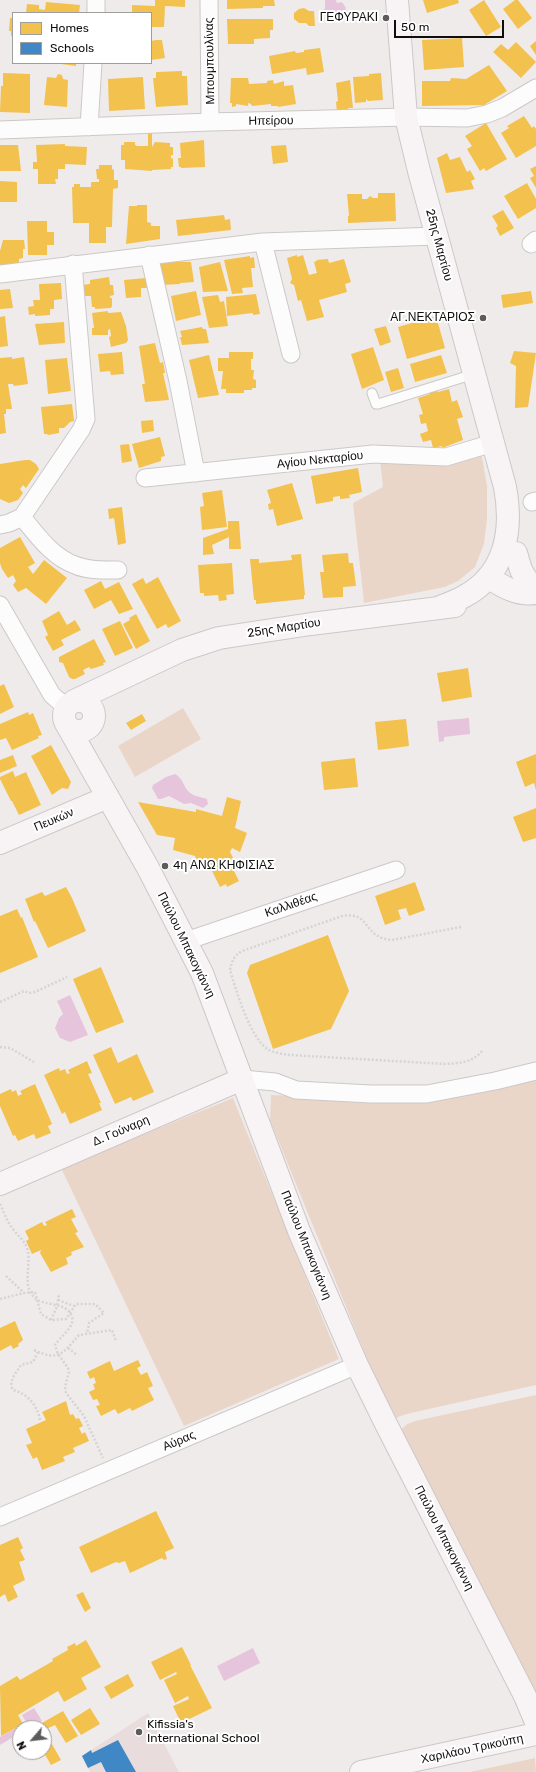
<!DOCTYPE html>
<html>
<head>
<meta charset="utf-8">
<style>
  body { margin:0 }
  #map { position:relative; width:536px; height:1772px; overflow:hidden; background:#f0ebeb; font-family:Rubik,sans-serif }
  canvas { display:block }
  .legend { position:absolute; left:12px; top:12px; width:140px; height:52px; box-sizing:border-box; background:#fff; border:1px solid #9f9e9e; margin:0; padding:5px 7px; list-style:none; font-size:12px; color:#100d0d }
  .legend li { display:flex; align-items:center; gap:8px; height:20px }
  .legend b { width:20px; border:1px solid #9f9e9e }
  .north { position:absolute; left:12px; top:1720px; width:40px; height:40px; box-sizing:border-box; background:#fff; border:1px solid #9f9e9e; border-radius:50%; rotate:242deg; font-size:11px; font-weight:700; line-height:16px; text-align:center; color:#100d0d }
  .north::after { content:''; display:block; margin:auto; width:14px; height:18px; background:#5e5b5b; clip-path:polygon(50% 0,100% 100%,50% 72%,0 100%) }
  .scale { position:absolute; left:394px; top:20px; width:110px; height:18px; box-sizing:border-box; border:2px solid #100d0d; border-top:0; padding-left:5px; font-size:12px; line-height:14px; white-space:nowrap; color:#100d0d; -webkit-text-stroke:3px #fff; paint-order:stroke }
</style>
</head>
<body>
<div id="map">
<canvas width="536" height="1772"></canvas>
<ul class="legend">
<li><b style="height:11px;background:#f2c14e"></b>Homes</li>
<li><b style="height:11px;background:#3f88c5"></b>Schools</li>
</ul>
<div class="north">N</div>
<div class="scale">50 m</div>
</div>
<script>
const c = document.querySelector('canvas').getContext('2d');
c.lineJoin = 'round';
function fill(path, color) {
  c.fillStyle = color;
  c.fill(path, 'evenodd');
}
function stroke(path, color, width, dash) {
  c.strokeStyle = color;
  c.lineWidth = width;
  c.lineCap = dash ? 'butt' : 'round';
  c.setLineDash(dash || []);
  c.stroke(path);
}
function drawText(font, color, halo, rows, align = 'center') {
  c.font = font + ' Rubik,sans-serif';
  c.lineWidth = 4;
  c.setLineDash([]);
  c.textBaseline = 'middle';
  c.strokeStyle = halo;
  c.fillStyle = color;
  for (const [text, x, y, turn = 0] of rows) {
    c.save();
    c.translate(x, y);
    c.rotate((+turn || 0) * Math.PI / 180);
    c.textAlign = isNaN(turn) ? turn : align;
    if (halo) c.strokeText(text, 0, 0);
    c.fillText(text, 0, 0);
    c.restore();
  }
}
fill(new Path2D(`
  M148,1713L179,1772H90L82,1756Z`), '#e8dcdc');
fill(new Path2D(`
  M481,452L487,486V519L484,544L475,567L458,581L445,587L364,603L353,503L383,487L380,460Z
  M183,708L201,739L135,777L118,746Z
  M536,1080V1385L411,1413L400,1416L392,1420L270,1120L271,1095L358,1099L448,1096Z
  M233,1098L339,1359L184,1426L61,1168Z
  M536,1395V1697L441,1507L399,1432L407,1424L415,1421Z
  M535,1758L536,1772H470Z`), '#ead6c9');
fill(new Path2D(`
  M325,0H336L337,3L342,2L346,8L345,11L340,14H333L332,17H327L322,10L325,9Z
  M469,718L470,734L444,737V741L439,742L437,721Z
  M175,774C183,778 183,786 189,792C193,796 201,797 207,799L208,804L203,808L191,803L184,804L169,796L161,799H158L152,788L153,785L166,777Z
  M70,995L88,1035L70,1042L60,1038L55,1028L59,1018L63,1014L57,1001Z
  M253,1648L260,1663L224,1681L217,1666Z
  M34,1708L42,1721L29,1728H20V1733L0,1745V1737L26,1722L22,1715Z`), '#e6c4db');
fill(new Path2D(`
  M155,0H185V7L165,6L164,27H151V13H132V5L155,6Z
  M227,0H274L275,6H263V8L227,9Z
  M423,0H458L459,3L427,13Z
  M484,0L501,27L486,36L469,10Z
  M515,0H518L532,18L518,29L503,9Z
  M46,2L80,5L79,13H26L27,4L39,5V9L45,10Z
  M304,8L309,11H314L315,26H309L306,23H299L294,19V13L299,9Z
  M10,18H13V36H11V31H9Z
  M227,19H273V30H270V38L254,39V44H228Z
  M462,38L464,67L424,70L422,40Z
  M156,40H162L165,58L151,60V41Z
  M536,41V55L530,46Z
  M516,42L536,62L521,78L493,52L501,44L508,50Z
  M320,48L324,72L307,75L306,68L272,74L269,56L295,51L296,53L304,52V50Z
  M54,63H76V66Z
  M489,65L507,91L484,105L422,106V81H450L451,78L466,79Z
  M182,71V76H187L188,105L156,107L153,78H156V72Z
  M3,73L30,74V113L0,112L1,86H3Z
  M381,73L383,100L368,101L366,99V102L355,103L353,77L369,76V74Z
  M58,74L62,75L63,79L68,80L67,107L44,105L47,77L56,78Z
  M143,77L145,109L109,111L108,79Z
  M231,78H248L249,84L267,83V81L273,80L274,84L284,81V86L293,85L296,104L278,107V106H271V104L252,106L251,104L248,103V106L236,104V106L232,107V103H230Z
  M350,80L353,108H348L349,110L337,112L336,102L338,101L336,83Z
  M524,116L532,128L534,126L536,129V146L516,158L501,133L509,128L507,126Z
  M486,123L507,159L486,171L484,168L480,171L467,149L472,146L465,136Z
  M148,133H152V147L155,142L170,143V147H173V155H171V159L173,158V167H171V169L152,170V171L125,169V160H121V145H124V142H135V145L137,146H148Z
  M204,140L205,167L181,168V167H179L178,158H181L180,143Z
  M65,144V146L87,147L86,165L65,164V169H58V179H55L56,184H38V169H33V162H37L36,145Z
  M0,145H18L21,171H0Z
  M286,145L288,162L273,164L271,146Z
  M447,153L450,160L460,157L467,172L470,170L475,179L471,181L474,189L446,193L437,158Z
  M99,165H112V169L114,170V180H118V188L113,189L112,227H106V243H89V223H73L72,187H74V184H80V187H91V182H99V179H97L96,169H99Z
  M536,166V188L530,178L534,176L530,169Z
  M0,181L17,182V202H0Z
  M527,183L536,199V208L518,219L504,196Z
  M378,193H395L396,221L348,223V216H349L347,194H362V199H367L370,196L373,198H378Z
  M137,205H147V222L151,223V226H160V239L126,244L129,206H137Z
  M503,210L514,228L500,236L496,228L498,226L492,216Z
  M224,215L225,220L230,219L231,230L178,236L176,220Z
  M27,221H47V232H54V245H47V255H28Z
  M3,240H24L25,249H23V258L19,259V263L0,267V251Z
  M297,255V257L303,255L309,275L317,273L314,262L317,261L316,260L328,259L329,263L344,259L351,282L345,284L347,292L319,300L324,317L307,321L301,300L298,301L294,285L290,283L292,279L287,258Z
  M250,256V258L254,257L255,268H251L253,287L242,288L243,293L232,294L224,260Z
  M156,261L191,262L194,282L180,283V284L161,285Z
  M220,262L228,291L203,292L199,267Z
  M109,277L110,285H113L114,295L110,296V298H112V306L111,308L95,309V307H92L91,296H83L82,285L90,284V280Z
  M146,278L147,288H141V297L126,298L124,280Z
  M61,283L62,299L54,300V309H50V315L35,316V314L29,315L28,307L34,306L33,300H40L39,284Z
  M10,289L13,308L0,309V290Z
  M196,291L201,315L176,321L171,296Z
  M531,291L533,303L503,308L501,295Z
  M256,294L260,314L253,315V313L227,316L226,297Z
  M218,295L220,302L224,301L228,326L209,328L202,297Z
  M108,311V313L121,312L126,326L128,340L126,343L111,347L109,337L111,336L110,329L108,330V335H92V328H94L92,313Z
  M5,316L8,346L0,347V317Z
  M436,316L445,348L407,359L398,327Z
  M64,322L65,343L39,345L35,324Z
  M386,326L391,342L380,346L374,329Z
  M202,327L203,329H206L209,343L182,345L180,337H182L180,331Z
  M155,343L160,363L163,362L165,373H163L169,400L145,402L142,384H145L139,346Z
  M373,347L384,380L362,389L351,354Z
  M514,351L536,353L528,407L515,408L516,366L510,363Z
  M122,352L124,374L111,375L110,371L100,372L98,354Z
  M229,352H253V359H251V370H254L253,379L256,380V388H252V390H244V393H226V389H221L223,371H218V358H229Z
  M209,355L219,395L198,398L189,360Z
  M441,355L447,373L415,382L410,364Z
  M12,357V359L24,357L28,384L14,386L13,384H8L12,409H6V414H4L6,433L0,434V358Z
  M67,358L71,391L48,394L45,360Z
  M398,368L404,388L391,392L385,372Z
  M435,389L438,392L449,389L452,402L457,400L463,417L457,419L463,440L442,448V446L433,448L431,440L423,442L420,434L428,431L426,423L421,424L419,415L423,414L418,398L430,394V390Z
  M72,404L74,421L70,422L64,428H59V433L48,435L47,434H44L41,407Z
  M153,420L154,431L142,433L141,421Z
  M160,437L165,456L161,457V461L139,468L132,444Z
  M129,444L132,461L122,463L120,445Z
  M25,460H30L36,464L39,469L26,488L23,485L20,489L23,493L18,500L9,503L0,499V464Z
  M358,468L362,492L349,495L350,498L340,499V496L333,497V501L316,504L311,476Z
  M292,483L303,519L277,526L273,509L269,510L268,504L271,503L267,490Z
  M222,490L227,527L202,530L200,507L204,506L202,493Z
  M122,507L126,543L118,545L114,518L109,519L108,509Z
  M228,521H239L241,549H229V537L212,545L214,554L203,555V538L228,529Z
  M20,537L35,563L28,567L33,574L44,560L67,578L46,604L26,588L18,592L13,585L16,581L13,575L8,578L2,569L0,563V548Z
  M348,553L349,563H353L356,586L343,587V597L323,598L320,572H324L322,555Z
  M301,554L305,595H304V599L256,604V600H254L250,559H259V563L292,560L291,555Z
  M232,563L234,594L226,595L227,600L219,601L218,595L204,596V593H200L198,565Z
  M158,577L181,621L168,628L166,624L157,629L132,584L143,578L146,584Z
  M101,581L105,589L119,582L133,609L119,614L111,600L94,609L84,590Z
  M59,611L67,625L75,620L81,630L61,640L64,645L53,651L45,637L48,635L42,621Z
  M136,614L150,641L136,649L123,624L130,620L129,618Z
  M120,621L133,648L115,656L102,629Z
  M94,639L106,662L103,663L104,665L91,669L89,667L83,670L85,674L75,679H72L69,677L63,663L59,662V657Z
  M468,668L472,697L442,702L437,673Z
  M4,684L14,707L0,714V686Z
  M28,712L29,715L33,713L42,735L38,736L39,738L12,750L6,738L0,740V724Z
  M142,714L146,721L131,730L126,723Z
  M406,719L409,746L378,750L375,722Z
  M51,745L71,782L68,789L62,788L52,795L31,756Z
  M536,754V790L534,783L525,787L516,762Z
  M13,755L17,766L0,773V760Z
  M355,758L358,787L324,790L321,762Z
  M13,771L15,777L26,772L41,805L19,815L12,801H11L0,779V777Z
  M227,797L241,801L235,828L247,833L240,852L232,848L230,852L238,867L233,869L239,881L227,887L226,884L220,887L209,865L202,866L198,863L195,856L173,850L175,838L157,835L138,802L196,812V809L222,816Z
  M536,808V838L523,842L513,817Z
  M415,882L425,910L409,916L406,908L398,910L401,919L385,925L375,896Z
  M66,887L72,898L86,931L48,948L35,921L34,922L25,899L42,892L45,896Z
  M17,909L21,918L22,917L38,957L0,973V916Z
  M328,935L349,991L331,1029L273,1049L247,973L250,965Z
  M101,967L124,1022L96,1033L73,979Z
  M111,1047L118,1063L137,1054L154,1092L133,1101L131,1097L115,1104L93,1055Z
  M87,1061L92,1073L88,1074L101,1103H99L102,1110L70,1124L65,1112L62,1114L44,1075L59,1068L60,1071L65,1069L67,1074L70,1073L68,1070Z
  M35,1084L52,1124L48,1126L51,1133L36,1139L34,1134L18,1141L15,1135L13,1136L0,1106V1094L11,1089L12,1092L16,1090L18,1096L22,1094L20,1091Z
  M72,1209L76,1217L71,1219L78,1232L75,1233L84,1247L71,1252L72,1255L66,1258L68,1264L51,1272L40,1253L41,1250L32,1254L26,1241L29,1239L25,1231L42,1222L44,1226L47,1225L45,1222Z
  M15,1321L23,1340L18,1344L19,1346L13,1349L11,1345L0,1351V1328Z
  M138,1360L141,1366L137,1368L141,1375L147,1372L153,1386L148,1388L154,1400L132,1411L130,1408L118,1414L115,1409L101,1416L96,1406L100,1405L97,1399L93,1400L89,1392L95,1389L93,1384L96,1383L94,1377L90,1379L87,1372L110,1361L114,1371Z
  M66,1401L70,1415L73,1414L76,1419L79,1418L83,1426L79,1428L82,1434L85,1432L89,1441L73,1448L75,1452L63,1457L65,1461L42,1470L37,1457L33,1459L26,1445L32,1443L26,1429L46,1420L42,1412Z
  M156,1511L174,1548L165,1552L167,1559L164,1560L162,1558L130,1573L125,1561L119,1563L116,1562L91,1573L79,1547Z
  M18,1537L23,1548L20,1550L25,1560L19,1562L25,1580L13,1586L18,1597L8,1602L5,1594L0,1597V1545Z
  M83,1592L91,1608L85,1612L76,1595Z
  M86,1640L101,1667L81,1678L87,1689L64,1702L58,1691L18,1715L23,1724L1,1736L0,1686L17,1676L20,1680L53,1661L52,1659L68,1650L67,1647L75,1643L76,1646Z
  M182,1647L191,1665H190L212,1708L181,1723L173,1706L189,1699L188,1696L175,1703L164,1680L177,1674L176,1672L160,1680L151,1662Z
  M128,1674L134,1686L111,1699L104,1687Z
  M90,1708L100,1724L81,1735L71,1720Z
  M63,1711L78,1736L66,1743L55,1725L44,1730L61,1760L51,1765L44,1753V1728H33Z`), '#f2c14e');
fill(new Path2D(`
  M118,1740L136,1772H106L101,1762L88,1768L82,1756L91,1750L92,1753Z`), '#3f88c5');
const lane = new Path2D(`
  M372,393L376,404H378L474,374`);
const street = new Path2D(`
  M209,0L210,122
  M96,13V0
  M89,127L93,63
  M0,130L210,122L406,117L467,118L487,114L502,108L536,88
  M263,242L291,354
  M531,244L536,240
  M149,255L178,381L196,473
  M0,274L263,242L437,236
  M145,478L373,454L446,457L493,443
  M532,502L536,501
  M22,517C37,535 52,557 75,565C88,571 105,570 118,570
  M0,525L9,523L22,517L81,430L86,419L73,264
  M0,605L52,695L66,707
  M186,941L396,870
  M242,1079L275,1082L296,1090L371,1094H427L495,1081L536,1071
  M0,1517L357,1365`);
const secondary = new Path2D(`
  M397,0L406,117L419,171L505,487C513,530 506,575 463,597C456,601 448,604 440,607
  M516,553L521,570L529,583
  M488,577C503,587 518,596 536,593
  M74,701L182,650L219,638L311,624L455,606
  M64 716a15 15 0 1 1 30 0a15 15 0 1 1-30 0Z
  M67,725L148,868L202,973L299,1231L357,1365L386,1424L525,1696L536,1722
  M0,843L108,797
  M0,1184L242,1079
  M361,1772L536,1734`);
stroke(lane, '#ccc8c8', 11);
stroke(street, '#ccc8c8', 19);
stroke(secondary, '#ccc8c8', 24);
stroke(new Path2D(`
  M461,927L392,940C362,938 372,911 342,916L242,951C234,956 232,960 230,970C236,990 250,1039 269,1050C275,1053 283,1054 290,1055L445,1064C460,1063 472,1063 482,1051
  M0,1002L24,991L29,993L35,992L67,977
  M0,1047L10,1048L34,1062
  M0,1204C4,1212 7,1222 13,1229C18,1236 24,1240 27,1248C32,1264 22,1283 33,1296C42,1308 67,1300 72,1317C75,1327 60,1337 55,1345L58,1354L68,1368L69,1372L65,1387L66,1393L84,1416L103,1458
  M6,1276L24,1293L35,1292L41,1314L51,1320L66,1319L76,1304H95L104,1313L89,1323L87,1334
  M0,1299L24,1293
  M58,1300L74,1306
  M51,1320L57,1306L59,1294
  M68,1348L77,1355
  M34,1350C59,1362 63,1353 79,1335L112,1330L116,1341
  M38,1352L33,1362L21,1365C16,1373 8,1381 13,1390C28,1394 37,1405 40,1420`), '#d5d4d4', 2.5, [2, 2]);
stroke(lane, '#fdfcfc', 9);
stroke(street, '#fdfcfc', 17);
stroke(secondary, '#f8f4f6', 22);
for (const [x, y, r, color] of [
  [386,18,4,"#5e5b5b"],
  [483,318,4,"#5e5b5b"],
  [165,866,4,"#5e5b5b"],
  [139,1732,4,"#5e5b5b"]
]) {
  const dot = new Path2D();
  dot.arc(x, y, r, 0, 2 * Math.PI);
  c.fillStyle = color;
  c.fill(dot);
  stroke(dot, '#fff', 1.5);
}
drawText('12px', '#100d0d', '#fff', [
  ["ΓΕΦΥΡΑΚΙ",378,18],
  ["ΑΓ.ΝΕΚΤΑΡΙΟΣ",475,318],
  ["4η ΑΝΩ ΚΗΦΙΣΙΑΣ",173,866,"left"],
  ["Kifissia's",147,1725,"left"],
  ["International School",147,1739,"left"]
], 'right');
drawText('12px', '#100d0d', '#fff', [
  ["Μπουμπουλίνας",210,61,-91],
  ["Ηπείρου",271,121,-1],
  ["25ης Μαρτίου",439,245,75],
  ["Αγίου Νεκταρίου",320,460,-6],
  ["25ης Μαρτίου",284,628,-9],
  ["Πευκών",54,820,-23],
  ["Καλλιθέας",291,905,-19],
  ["Παύλου Μπακογιάννη",186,945,64],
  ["Δ. Γούναρη",121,1131,-23],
  ["Παύλου Μπακογιάννη",306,1245,68],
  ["Αύρας",179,1441,-23],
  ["Παύλου Μπακογιάννη",444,1538,63],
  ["Χαριλάου Τρικούπη",472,1749,-12]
]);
</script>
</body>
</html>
